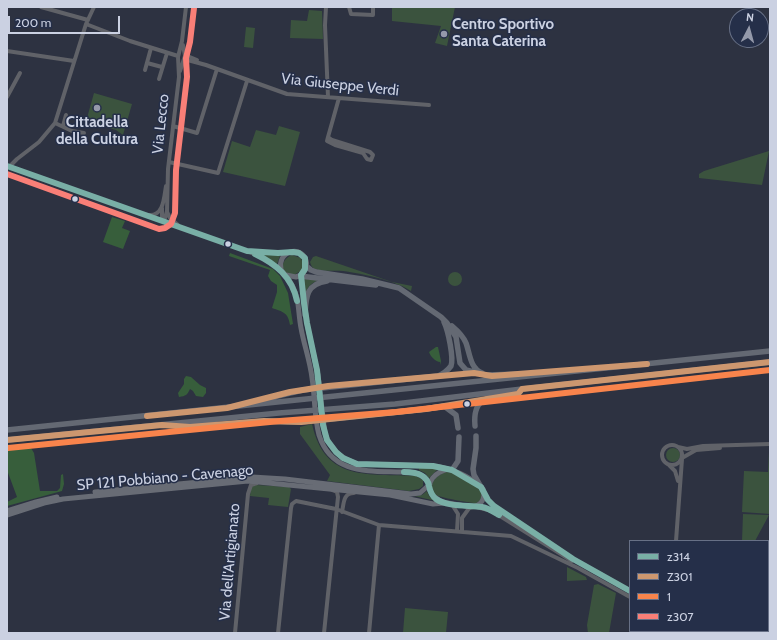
<!DOCTYPE html>
<html>
<head>
<meta charset="utf-8">
<style>
  body { margin:0 }
  #map { position:relative; width:777px; height:640px; overflow:hidden; background:#2d3241; font-family:Cabin,sans-serif }
  canvas { display:block }
  .frame { position:absolute; inset:0; border:8px solid #cbd1e2; pointer-events:none }
  .legend { position:absolute; left:629px; top:540px; width:140px; height:92px; box-sizing:border-box; background:#252f49; border:1px solid #677086; margin:0; padding:5px 7px; list-style:none; font-size:12px; color:#cbd1e2 }
  .legend li { display:flex; align-items:center; gap:8px; height:20px }
  .legend b { width:20px; border:1px solid #677086 }
  .north { position:absolute; left:729px; top:8px; width:40px; height:40px; box-sizing:border-box; background:#252f49; border:1px solid #677086; border-radius:50%; rotate:6deg; font-size:11px; font-weight:700; line-height:16px; text-align:center; color:#cbd1e2 }
  .north::after { content:''; display:block; margin:auto; width:14px; height:18px; background:#9499aa; clip-path:polygon(50% 0,100% 100%,50% 72%,0 100%) }
  .scale { position:absolute; left:8px; top:16px; width:112px; height:18px; box-sizing:border-box; border:2px solid #cbd1e2; border-top:0; padding-left:5px; font-size:12px; line-height:14px; white-space:nowrap; color:#cbd1e2; -webkit-text-stroke:3px #252f49; paint-order:stroke }
</style>
</head>
<body>
<div id="map">
<canvas width="777" height="640"></canvas>
<div class="frame"></div>
<ul class="legend">
<li><b style="height:5px;background:#79afa6"></b>z314</li>
<li><b style="height:5px;background:#cd976f"></b>Z301</li>
<li><b style="height:5px;background:#f8844c"></b>1</li>
<li><b style="height:5px;background:#f97f77"></b>z307</li>
</ul>
<div class="north">N</div>
<div class="scale">200 m</div>
</div>
<script>
const c = document.querySelector('canvas').getContext('2d');
c.lineJoin = 'round';
function fill(path, color) {
  c.fillStyle = color;
  c.fill(path, 'evenodd');
}
function stroke(path, color, width, dash) {
  c.strokeStyle = color;
  c.lineWidth = width;
  c.lineCap = dash ? 'butt' : 'round';
  c.setLineDash(dash || []);
  c.stroke(path);
}
function drawText(font, color, halo, rows, align = 'center') {
  c.font = font + ' Cabin,sans-serif';
  c.lineWidth = 3;
  c.setLineDash([]);
  c.textBaseline = 'middle';
  c.strokeStyle = halo;
  c.fillStyle = color;
  for (const [text, x, y, turn = 0] of rows) {
    c.save();
    c.translate(x, y);
    c.rotate((+turn || 0) * Math.PI / 180);
    c.textAlign = isNaN(turn) ? turn : align;
    if (halo) c.strokeText(text, 0, 0);
    c.fillText(text, 0, 0);
    c.restore();
  }
}
fill(new Path2D(`
  M392,7H455L447,46L435,43L441,26L392,21Z
  M309,10L322,11L323,39L290,38L291,20L307,21Z
  M246,27L255,28L253,48L244,47Z
  M94,93L132,104L123,135L116,130L89,122L90,119L87,118Z
  M279,126L300,132L285,186L223,172L232,141L250,147L256,130L276,135Z
  M769,151L762,185L699,178V174L704,171Z
  M262,254L278,255L280,256L277,264Z
  M292,255L301,258L303,264L302,270L294,275C292,274 289,274 287,273C278,268 285,257 292,255Z
  M316,256L392,282L412,286L411,291C394,280 363,274 343,271C334,270 324,272 315,269C312,268 311,265 310,262L313,257Z
  M448 279a7 7 0 1 1 14 0a7 7 0 1 1-14 0Z
  M304,278L320,280C312,282 307,287 305,295Z
  M312,424C325,483 369,473 416,476L423,480V486L419,489L409,491L327,481L330,475L300,434V427Z
  M666 455a7 7 0 1 1 14 0a7 7 0 1 1-14 0Z
  M769,452L770,514L742,512L744,471L768,472Z
  M419,468H434L438,469L429,478L425,473L419,470Z
  M446,472C457,472 480,485 482,495C481,499 480,501 476,503C474,504 438,497 436,495C425,486 437,475 446,472Z
  M256,485L289,487L291,489L288,507L268,505L269,498L250,496L251,487Z
  M427,491L429,496L436,501L414,496L422,495Z
  M743,514L769,515L755,541H742Z
  M567,567L586,577L587,580L567,581Z
  M598,584L616,593L609,633H588L587,625L594,585Z
  M405,608L448,612L446,633H403Z`), '#3b533e');
fill(new Path2D(`
  M112,217L125,221L122,228L130,231L123,249L103,242Z
  M230,253L273,269L280,276L288,293L293,324L290,325C288,312 283,312 272,308L277,292V285L271,281L268,276L270,270L229,256Z
  M436,347H438L441,361L440,365V362C436,362 430,356 429,352Z
  M186,376L191,377L200,385L206,388V393L203,397L196,396L193,391L190,389C187,395 186,396 179,397L178,393L184,384V379Z
  M31,448L34,453L40,491H57L60,488L61,475L63,474L64,484L62,491L7,506V502L17,497L7,470V449Z`), '#375e3b');
stroke(new Path2D(`
  M41,7L88,20
  M326,7L325,25L328,97
  M349,7L351,14L373,15V7
  M86,24L130,41L178,56
  M7,51L74,61
  M185,55L197,60
  M184,59L206,65L287,94L429,105
  M147,63L162,67
  M145,70L151,48
  M180,71L185,56L183,45
  M159,79L167,53
  M7,97L20,73
  M55,123L72,131L84,133
  M63,126L66,115
  M173,126L197,133L217,69
  M328,137L332,140L370,152L373,155L371,160L367,159L363,153L335,145L327,141Z
  M328,137L339,98
  M169,162L218,173L247,81
  M7,166L247,251L267,260L282,271
  M9,167L17,159L39,142L55,123L86,24L94,7
  M167,212L170,218L178,225
  M149,215C164,216 164,197 166,186
  M162,221L165,218L167,211L168,169L179,77L178,57L182,41L186,7
  M162,221V208
  M253,252L288,253
  M662 455a10 10 0 1 1 20 0a10 10 0 1 1-20 0Z
  M678,447L687,449L703,446L770,444
  M682,458L696,450L720,448
  M669,465L675,471L678,481
  M484,492L488,500L494,506L573,559L630,591
  M451,503L458,514L457,531
  M476,507L492,511L572,561
  M342,512C344,503 343,493 354,493
  M462,531V518L470,507
  M676,541L682,459
  M768,560H770
  M768,606H770
  M666,631L668,633
  M696,631L699,633
  M707,631L710,633
  M235,633L248,494L251,485L257,483
  M278,633L291,508L292,504L296,501L336,509L379,525L511,536L578,568L630,597
  M324,633L338,497L337,492L332,490
  M369,633L379,525
  M671,633L672,631`), '#606268', 4);
stroke(new Path2D(`
  M286,275L296,277C314,272 307,247 290,252C283,254 279,262 281,269C282,272 284,273 286,276C291,282 295,290 297,298C299,308 299,318 301,328C304,345 310,361 312,378C315,396 314,417 319,435C331,473 365,471 397,472C405,472 414,471 421,475C424,477 427,480 429,483
  M301,275L307,324L318,375L325,434L329,443L337,453L346,459L357,464L433,466C451,468 470,476 483,489C486,499 481,506 471,507L442,502L432,495C424,482 436,472 448,469
  M95,492L252,477L285,479L411,494L420,493L429,485
  M7,511L36,502L57,497
  M7,515L44,503L63,499L248,481L390,495L433,504L444,503`), '#686c75', 5);
stroke(new Path2D(`
  M306,266L311,270L316,272L362,279L399,288L441,317L447,323L456,337L460,363L466,370L486,375L520,374
  M300,276L376,285
  M305,315C306,297 306,284 327,281
  M452,326C458,331 463,336 466,343C470,354 470,368 482,373
  M248,403L303,390L438,376C443,374 448,370 451,366C454,358 448,330 444,322
  M176,426L190,427L264,421L301,422L426,409L444,406L456,415L458,428
  M475,426C472,393 493,398 518,394L522,389
  M7,430L770,351
  M476,436V448L473,469L474,475L481,487
  M7,440L279,413L395,404L522,389L770,362
  M452,470L458,461L459,437`), '#646973', 5.5);
stroke(new Path2D(`
  M7,166L247,251L278,253L293,252L299,253L305,258V269L301,275L304,303L307,323L317,370L323,425L327,440L336,452L343,458L357,464L433,466L452,470L481,487L488,500L494,506L573,559L630,591
  M255,254C276,264 292,277 297,301
  M404,472C414,472 427,474 429,486C430,491 431,495 436,499C447,507 469,505 482,507C488,508 494,512 499,515`), '#79afa6', 6);
stroke(new Path2D(`
  M147,416L227,408L290,392L328,386L474,373L492,376L647,364
  M7,440L162,425L190,427L264,421L301,422L426,409L518,394L522,389L770,362`), '#cd976f', 6);
stroke(new Path2D(`
  M8,448L280,421L396,412L770,370`), '#f8844c', 6);
stroke(new Path2D(`
  M7,174L159,229L165,228L171,224L175,213L176,170L187,77L186,58L190,42L194,8`), '#f97f77', 6);
for (const [x, y, r, color] of [
  [444,34,4,"#9499aa"],
  [97,108,4,"#9499aa"],
  [75,199,3.5,"#cbd1e2"],
  [228,244,3.5,"#cbd1e2"],
  [467,404,3.5,"#cbd1e2"]
]) {
  const dot = new Path2D();
  dot.arc(x, y, r, 0, 2 * Math.PI);
  c.fillStyle = color;
  c.fill(dot);
  stroke(dot, '#252f49', 1.5);
}
drawText('bold 15px', '#cbd1e2', '#252f49', [
  ["Centro Sportivo",452,25],
  ["Santa Caterina",452,42],
  ["Cittadella",97,123,"center"],
  ["della Cultura",97,140,"center"]
], 'left');
drawText('15px', '#cbd1e2', '#252f49', [
  ["Via Giuseppe Verdi",340,85,6],
  ["Via Lecco",161,124,-84],
  ["SP 121 Pobbiano - Cavenago",165,478,-5],
  ["Via dell'Artigianato",230,562,-85]
]);
</script>
</body>
</html>
